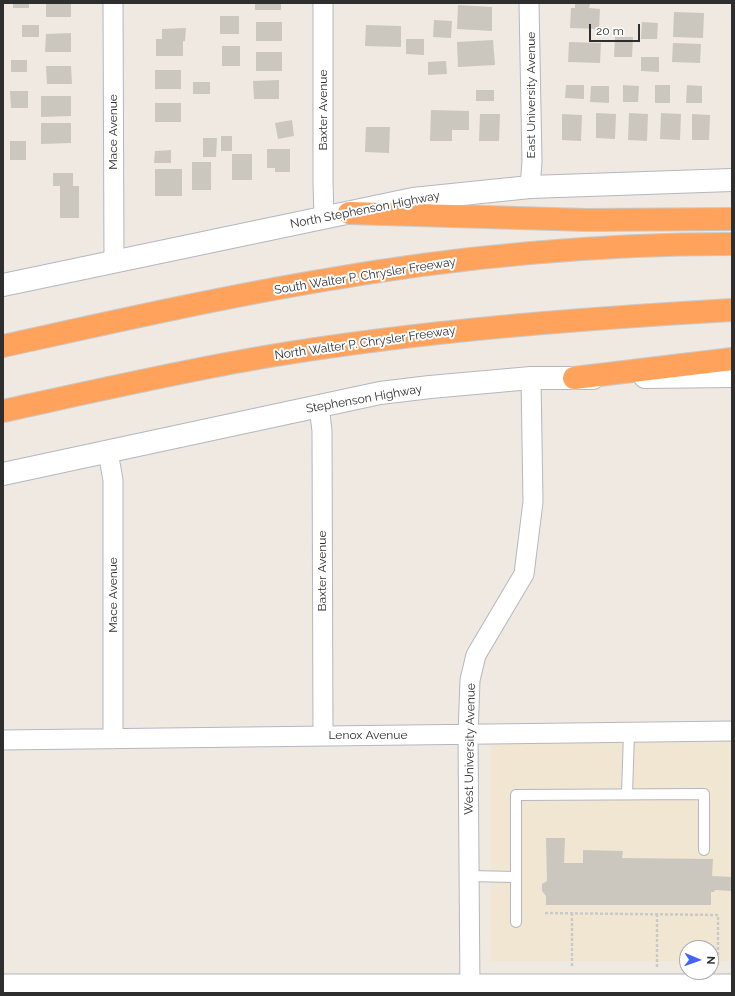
<!DOCTYPE html>
<html>
<head>
<meta charset="utf-8">
<style>
  body { margin:0 }
  #map { position:relative; width:735px; height:996px; overflow:hidden; background:#efe9e1; font-family:Raleway,sans-serif }
  canvas { display:block }
  .frame { position:absolute; inset:0; border:4px solid #2e2e2e; pointer-events:none }
  .north { position:absolute; left:679px; top:940px; width:40px; height:40px; box-sizing:border-box; background:#fff; border:1px solid #ababab; border-radius:50%; rotate:92deg; font-size:11px; font-weight:700; line-height:16px; text-align:center; color:#2e2e2e }
  .north::after { content:''; display:block; margin:auto; width:14px; height:18px; background:#4264fb; clip-path:polygon(50% 0,100% 100%,50% 72%,0 100%) }
  .scale { position:absolute; left:589px; top:24px; width:51px; height:18px; box-sizing:border-box; border:2px solid #2e2e2e; border-top:0; padding-left:5px; font-size:12px; line-height:14px; white-space:nowrap; color:#2e2e2e; -webkit-text-stroke:3px #fff; paint-order:stroke }
</style>
</head>
<body>
<div id="map">
<canvas width="735" height="996"></canvas>
<div class="frame"></div>
<div class="north">N</div>
<div class="scale">20 m</div>
</div>
<script>
const c = document.querySelector('canvas').getContext('2d');
c.lineJoin = 'round';
function fill(path, color) {
  c.fillStyle = color;
  c.fill(path, 'evenodd');
}
function stroke(path, color, width, dash) {
  c.strokeStyle = color;
  c.lineWidth = width;
  c.lineCap = dash ? 'butt' : 'round';
  c.setLineDash(dash || []);
  c.stroke(path);
}
function drawText(font, color, halo, rows, align = 'center') {
  c.font = font + ' Raleway,sans-serif';
  c.lineWidth = 4;
  c.setLineDash([]);
  c.textBaseline = 'middle';
  c.strokeStyle = halo;
  c.fillStyle = color;
  for (const [text, x, y, turn = 0] of rows) {
    c.save();
    c.translate(x, y);
    c.rotate((+turn || 0) * Math.PI / 180);
    c.textAlign = isNaN(turn) ? turn : align;
    if (halo) c.strokeText(text, 0, 0);
    c.fillText(text, 0, 0);
    c.restore();
  }
}
fill(new Path2D(`
  M732,731V961H711V948H687V961H491V734Z`), '#f0e6d1');
fill(new Path2D(`
  M13,3H29V8H13Z
  M46,3H71V17H46Z
  M255,3H281V10H255Z
  M575,3L590,4L589,8L600,9L599,29L570,28L571,8H575Z
  M458,5L492,7V31L457,29Z
  M674,12L704,13L703,38L673,37Z
  M220,16H239V34H220Z
  M434,20L452,21L451,38L433,37Z
  M256,22H282V41H256Z
  M642,22L658,23L657,39H641Z
  M22,25H39V37H22Z
  M366,25L401,26V47L365,46Z
  M186,28L185,41H183V56H156V39H162V29Z
  M71,33V52H45L46,34Z
  M615,37H633L632,57H614Z
  M406,39H424V55L406,54Z
  M493,40L495,65L458,67L457,42Z
  M569,42L601,43L600,63L568,62Z
  M673,43L701,44L700,63L672,62Z
  M222,46H240V66H222Z
  M256,52H282V71H256Z
  M641,57H659V72L641,71Z
  M11,60H27V72H11Z
  M446,61L447,74L428,75V62Z
  M46,66H71L72,84H47Z
  M155,70H181V89H155Z
  M279,80V99H254L253,81Z
  M193,82H210V94H193Z
  M566,85H584V99L565,98Z
  M623,85L639,86L638,102H623Z
  M655,85H670V103H655Z
  M687,85L702,86V103H686Z
  M591,86H609V103L590,102Z
  M476,90H494V101H476Z
  M10,91H28V108H11Z
  M41,96H71V116L41,117Z
  M155,103H181V122H155Z
  M431,110L469,111V130H452V141H430Z
  M596,113L616,114L615,139L596,138Z
  M629,113L648,114L647,141L628,140Z
  M661,113L681,114L680,140L660,139Z
  M480,114H500L499,141H479Z
  M562,114L582,115L581,141L562,140Z
  M692,114L710,115L709,140H692Z
  M292,120L294,136L278,139L275,123Z
  M41,123H71V143L41,144Z
  M366,127H390L389,153L365,152Z
  M221,136H232V151H221Z
  M203,138H217L216,157H203Z
  M10,141H26V160H10Z
  M267,149H290V172H275V168H267Z
  M171,150V163H154L155,151Z
  M232,154H252V180H232Z
  M192,162H211V190H192Z
  M155,169H182V196H155Z
  M53,173H73V186H79V218H60V186H53Z
  M546,838H565L564,863H583V850L623,851L622,858L713,859L712,876L732,877V891L715,890L714,892H711V905H546V896L542,891V884L547,881Z`), '#cbc7bf');
const service = new Path2D(`
  M627,794L629,733
  M469,876L516,877
  M516,922V795L704,794V850`);
const minor = new Path2D(`
  M113,3L114,261
  M323,3V182L324,217
  M529,3L532,162L530,187
  M319,406L322,431L323,736
  M108,452L113,480V739
  M3,740L732,731
  M3,984H732
  M470,993L468,735L470,680L476,655L524,574L533,502L531,378`);
const secondary = new Path2D(`
  M3,285L413,199L530,187L732,180
  M645,377L732,376
  M3,474L380,393L430,387L531,378H593`);
const motorway = new Path2D(`
  M349,213L587,220L732,219
  M3,346C108,323 213,299 319,281C455,257 594,244 732,244
  M574,378L732,359
  M3,411C90,392 177,372 264,357C419,331 576,319 732,310`);
stroke(service, '#b4b7c1', 12);
stroke(minor, '#b4b7c1', 21);
stroke(secondary, '#b4b7c1', 24);
stroke(motorway, '#c9c9c9', 24);
stroke(new Path2D(`
  M731,801H732
  M545,913L718,915V965
  M572,966V913
  M657,967V914`), '#c9c9c9', 2.5, [3, 2]);
stroke(service, '#fff', 10);
stroke(minor, '#fff', 19);
stroke(secondary, '#fff', 22);
stroke(motorway, '#ffa35c', 22);
drawText('12px', '#2e2e2e', '#fff', [
  ["East University Avenue",531,95,-90],
  ["Baxter Avenue",323,110,-90],
  ["Mace Avenue",113,132,-90],
  ["North Stephenson Highway",365,210,-11],
  ["South Walter P. Chrysler Freeway",365,276,-9],
  ["North Walter P. Chrysler Freeway",365,343,-8],
  ["Stephenson Highway",364,399,-10],
  ["Baxter Avenue",322,571,-90],
  ["Mace Avenue",113,595,-90],
  ["Lenox Avenue",368,735],
  ["West University Avenue",470,749,-89]
]);
</script>
</body>
</html>
